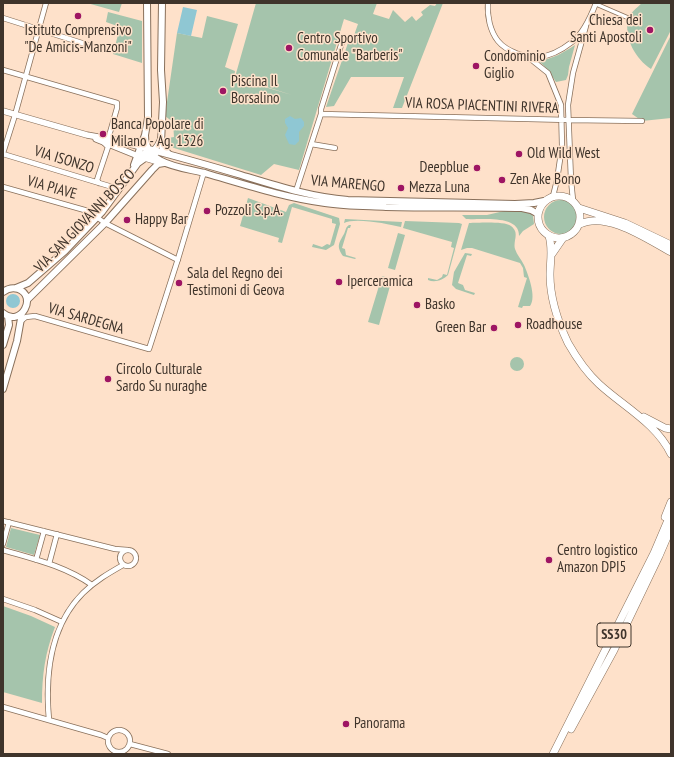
<!DOCTYPE html>
<html>
<head>
<meta charset="utf-8">
<style>
  body { margin:0 }
  #map { position:relative; width:674px; height:757px; overflow:hidden; background:#fee1ca; font-family:"PT Sans Narrow",sans-serif }
  canvas { display:block }
  .frame { position:absolute; inset:0; border:4px solid #3f342b; pointer-events:none }
</style>
</head>
<body>
<div id="map">
<canvas width="674" height="757"></canvas>
<div class="frame"></div>
</div>
<script>
const c = document.querySelector('canvas').getContext('2d');
c.lineJoin = 'round';
function fill(path, color) {
  c.fillStyle = color;
  c.fill(path, 'evenodd');
}
function stroke(path, color, width, dash) {
  c.strokeStyle = color;
  c.lineWidth = width;
  c.lineCap = dash ? 'butt' : 'round';
  c.setLineDash(dash || []);
  c.stroke(path);
}
function drawText(font, color, halo, rows, align = 'center') {
  c.font = font + ' "PT Sans Narrow",sans-serif';
  c.lineWidth = 3;
  c.setLineDash([]);
  c.textBaseline = 'middle';
  c.strokeStyle = halo;
  c.fillStyle = color;
  for (const [text, x, y, turn = 0] of rows) {
    c.save();
    c.translate(x, y);
    c.rotate((+turn || 0) * Math.PI / 180);
    c.textAlign = isNaN(turn) ? turn : align;
    if (halo) c.strokeText(text, 0, 0);
    c.fillText(text, 0, 0);
    c.restore();
  }
}
fill(new Path2D(`
  M87,3H122L119,12Z
  M256,3H377L373,14L389,19L393,10L405,22L412,16L416,21L423,15L421,12L430,5L435,6L437,3H443L402,108H393L404,77H351L334,106L326,107L349,40L352,41L358,24L344,19L299,170L274,164L261,175L174,148L169,145L168,138L174,137L173,122L165,116L177,33L202,38L207,16L238,24L225,67L235,71L234,78L292,95L235,77Z
  M642,3H671V30L651,69C636,59 624,39 628,20C630,12 637,8 642,3Z
  M108,12L142,21V63L113,54L120,27L106,22Z
  M671,35V118L642,121L632,114Z
  M575,45L569,67L568,75L566,80L556,82L548,70L538,60C552,60 564,52 575,45Z
  M248,198L286,212L289,205L294,203L339,218L340,224L334,245L326,250L312,247L313,244L322,247L327,244L330,245L336,224L332,223V219L292,207L282,243L278,242L279,238L240,226Z
  M544 217a17 17 0 1 1 34 0a17 17 0 1 1-34 0Z
  M504,211H522L528,212L533,216L534,224L523,231L519,236C520,214 480,220 466,219L462,215H487Z
  M345,219L402,222L401,227C389,224 355,217 344,223Z
  M405,221L459,223L462,224L448,275C443,280 435,283 428,280V278L437,280L442,277L443,274L447,275L454,248L451,247L452,242L403,228Z
  M469,223C478,223 504,221 511,226C520,233 513,240 515,249C517,255 521,259 524,265C528,274 537,297 530,306H523L522,308L518,307L527,278L524,277L523,268L520,263L472,248H467L461,250Z
  M349,225H351L350,228H348L342,248L345,249L346,255L356,258L355,259L343,256C336,246 339,243 344,234C346,230 345,228 349,225Z
  M398,233L405,235L395,270L388,268Z
  M465,253L472,254L471,256L467,255L458,283L463,285L465,290L475,293L474,295L456,289L452,285L454,272Z
  M382,276L392,279L379,325L368,322Z
  M510 364a7 7 0 1 1 14 0a7 7 0 1 1-14 0Z
  M11,528L40,535L34,555L6,547Z
  M3,606L31,616L55,627C45,653 42,675 42,703L3,692Z`), '#a5c4ac');
fill(new Path2D(`
  M183,7L197,10L191,36L177,33Z
  M290,116L295,119L301,118L304,122V126L299,132V141L295,145L289,144L285,135L288,128L285,123V119Z
  M6 301a7 7 0 1 1 14 0a7 7 0 1 1-14 0Z`), '#8fc7d3');
const pedestrian = new Path2D(`
  M596,4L633,20`);
const minor = new Path2D(`
  M488,3C487,16 490,31 498,41C506,51 527,59 539,57C551,56 563,49 572,42C584,33 591,16 596,3
  M3,18L104,50
  M528,57L548,73L561,105L562,146L557,180L553,196
  M3,70L117,103V108L109,136L110,138L113,139
  M321,114L569,120L642,121
  M311,144L335,148
  M3,153L15,115L46,3
  M3,154L119,189
  M99,183L97,180L108,147L104,143
  M3,187L88,211L105,223L178,260
  M296,191L321,114V109L342,42
  M573,200L571,180L568,105L573,73L586,26
  M21,321L26,317L35,316L149,349L178,259L204,172
  M3,521L115,549L128,550
  M3,544L9,522
  M3,550C34,559 65,566 92,585
  M120 558a8 8 0 1 1 16 0a8 8 0 1 1-16 0Z
  M36,560L44,531
  M49,564L57,534
  M3,599L35,610L62,622
  M3,707L101,735L108,738
  M49,720C45,676 50,626 83,593C95,581 109,573 123,565
  M108 741a11 11 0 1 1 22 0a11 11 0 1 1-22 0Z
  M130,744L168,754`);
const tertiary = new Path2D(`
  M3,111L87,135L115,140L141,147
  M96,139L138,156L162,163
  M140,154C152,154 157,149 161,138`);
const secondary = new Path2D(`
  M162,3L161,70L163,102L161,142L163,149L168,153
  M145,135C145,167 185,167 208,174C246,185 286,198 325,203C345,206 366,206 386,207C431,208 476,207 522,208L531,210L538,214
  M141,147C175,156 208,165 241,175C277,186 311,197 348,200L515,204L534,203L544,201
  M134,165L145,135L148,118L147,3
  M16,288L28,283L65,251L102,212L138,163L145,158L155,154
  M3,292C7,289 12,287 18,289C38,296 21,328 3,313
  M27,300L105,223L152,170L158,164L164,163
  M3,345L9,325L8,316
  M3,389L17,341L22,313`);
const primary = new Path2D(`
  M538 217a21 21 0 1 1 42 0a21 21 0 1 1-42 0Z
  M579,208L625,223L671,245
  M580,224C607,211 647,239 671,252`);
const trunk = new Path2D(`
  M549,236C553,249 550,262 550,275C550,298 558,322 568,343C576,357 587,373 599,384C624,407 656,423 671,454
  M552,254L563,238
  M644,417L665,428L671,429
  M665,517L671,502
  M571,729L614,650L659,556L671,528
  M553,754L654,553L671,513`);
stroke(pedestrian, '#89705b', 5);
stroke(minor, '#89705b', 6);
stroke(tertiary, '#89705b', 7);
stroke(secondary, '#89705b', 8);
stroke(primary, '#89705b', 8);
stroke(trunk, '#89705b', 8);
stroke(pedestrian, '#fff', 3.5);
stroke(minor, '#fff', 4.5);
stroke(tertiary, '#fff', 5.5);
stroke(secondary, '#fff', 6);
stroke(primary, '#fff', 7);
stroke(trunk, '#fff', 7);
for (const [x, y, r, color] of [
  [78,16,4,"#9e1563"],
  [650,30,4,"#9e1563"],
  [289,48,4,"#9e1563"],
  [476,66,4,"#9e1563"],
  [223,91,4,"#9e1563"],
  [103,134,4,"#9e1563"],
  [519,154,4,"#9e1563"],
  [477,168,4,"#9e1563"],
  [502,180,4,"#9e1563"],
  [401,188,4,"#9e1563"],
  [207,211,4,"#9e1563"],
  [127,220,4,"#9e1563"],
  [339,282,4,"#9e1563"],
  [179,283,4,"#9e1563"],
  [417,305,4,"#9e1563"],
  [518,325,4,"#9e1563"],
  [494,328,4,"#9e1563"],
  [108,379,4,"#9e1563"],
  [549,560,4,"#9e1563"],
  [346,724,4,"#9e1563"]
]) {
  const dot = new Path2D();
  dot.arc(x, y, r, 0, 2 * Math.PI);
  c.fillStyle = color;
  c.fill(dot);
  stroke(dot, '#fee1ca', 1.5);
}
for (const [x, y, w] of [
  [614,635,34]
]) {
  const box = new Path2D();
  box.roundRect(x - w / 2, y - 12, w, 24, 3);
  c.fillStyle = '#fee1ca';
  c.fill(box);
  stroke(box, '#3f342b', 1);
}
drawText('bold 14px', '#3f342b', null, [
  ["SS30",614,635]
]);
drawText('15px', '#3f342b', '#fee1ca', [
  ["Chiesa dei",642,21,"right"],
  ["Santi Apostoli",642,38,"right"],
  ["Istituto Comprensivo",78,31,"center"],
  ["\"De Amicis-Manzoni\"",78,48,"center"],
  ["Centro Sportivo",297,39],
  ["Comunale \"Barberis\"",297,56],
  ["Condominio",484,57],
  ["Giglio",484,74],
  ["Piscina Il",231,82],
  ["Borsalino",231,99],
  ["Banca Popolare di",111,125],
  ["Milano - Ag. 1326",111,142],
  ["Old Wild West",527,154],
  ["Deepblue",469,168,"right"],
  ["Zen Ake Bono",510,180],
  ["Mezza Luna",409,188],
  ["Pozzoli S.p.A.",215,211],
  ["Happy Bar",135,220],
  ["Sala del Regno dei",187,274],
  ["Testimoni di Geova",187,291],
  ["Iperceramica",347,282],
  ["Basko",425,305],
  ["Roadhouse",526,325],
  ["Green Bar",486,328,"right"],
  ["Circolo Culturale",116,370],
  ["Sardo Su nuraghe",116,387],
  ["Centro logistico",557,551],
  ["Amazon DPI5",557,568],
  ["Panorama",354,724]
], 'left');
drawText('15px', '#3f342b', '#fee1ca', [
  ["VIA ROSA PIACENTINI RIVERA",482,106,2],
  ["VIA ISONZO",64,160,17],
  ["VIA MARENGO",348,184,5],
  ["VIA PIAVE",52,188,16],
  ["VIA SAN GIOVANNI BOSCO",85,221,-46],
  ["VIA SARDEGNA",86,319,16]
]);
</script>
</body>
</html>
